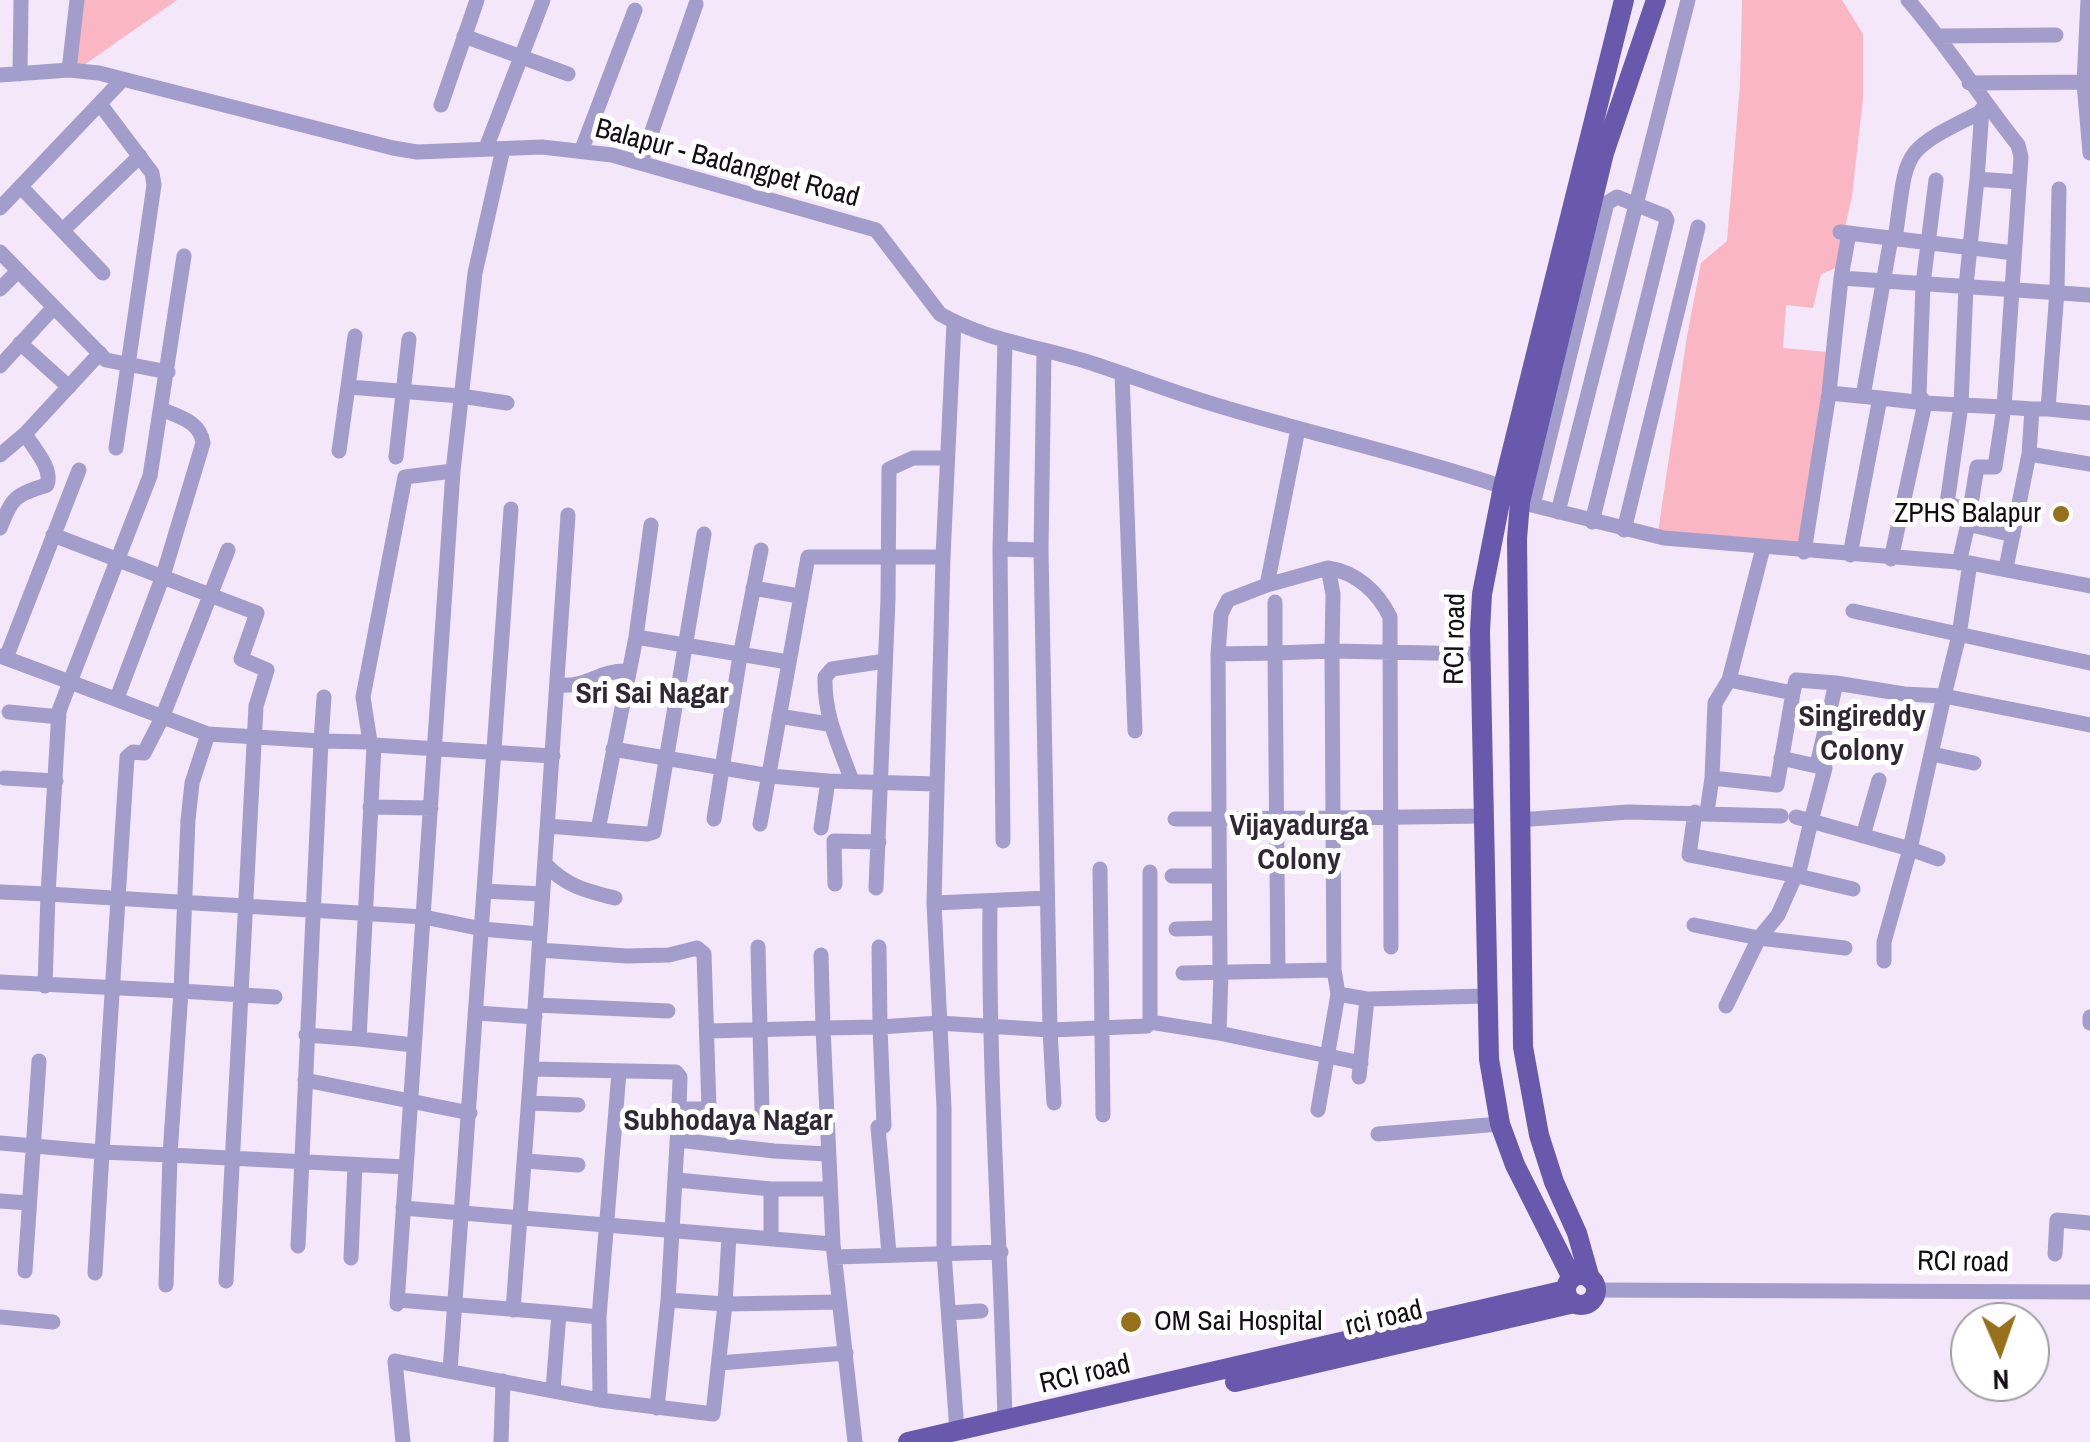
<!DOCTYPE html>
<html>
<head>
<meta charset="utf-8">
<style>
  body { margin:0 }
  #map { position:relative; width:2090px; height:1442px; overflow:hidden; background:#f3e7f9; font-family:"Archivo Narrow",sans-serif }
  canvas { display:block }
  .north { position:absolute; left:1950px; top:1302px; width:100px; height:100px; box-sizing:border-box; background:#fff; border:2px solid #a09fa1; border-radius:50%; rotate:178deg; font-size:28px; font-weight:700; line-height:40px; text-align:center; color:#120e13 }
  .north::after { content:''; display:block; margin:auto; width:35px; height:45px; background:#96701a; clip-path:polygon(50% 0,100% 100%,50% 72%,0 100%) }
</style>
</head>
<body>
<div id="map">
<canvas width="2090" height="1442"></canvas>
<div class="north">N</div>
</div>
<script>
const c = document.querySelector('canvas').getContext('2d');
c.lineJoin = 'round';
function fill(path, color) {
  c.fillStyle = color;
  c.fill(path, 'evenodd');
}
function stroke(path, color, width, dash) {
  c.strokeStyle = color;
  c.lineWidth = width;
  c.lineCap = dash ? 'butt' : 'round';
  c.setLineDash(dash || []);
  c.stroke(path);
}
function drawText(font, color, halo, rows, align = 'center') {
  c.font = font + ' "Archivo Narrow",sans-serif';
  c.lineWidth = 10;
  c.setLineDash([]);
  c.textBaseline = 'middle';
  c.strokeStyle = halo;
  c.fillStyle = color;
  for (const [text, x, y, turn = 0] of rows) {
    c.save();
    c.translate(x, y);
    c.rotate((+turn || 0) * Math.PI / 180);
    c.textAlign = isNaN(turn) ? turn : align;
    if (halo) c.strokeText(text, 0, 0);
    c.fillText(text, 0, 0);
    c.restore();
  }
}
fill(new Path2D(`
  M75,0H177L78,69L65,43Z
  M1742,0H1842L1863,34V98L1852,196L1836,268L1821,274L1813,308L1786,305L1783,348L1827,352L1801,545L1658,532L1687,336L1701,263L1727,241L1740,84Z`), '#fbb6c4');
stroke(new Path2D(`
  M1908,0C1948,46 1980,97 2018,145L2021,157L2004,407L1961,405L1966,286L1977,179L2019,182
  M2088,0L2084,83L2090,153
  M464,36L568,74
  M1939,36L2056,35
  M69,70L77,0
  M20,74L21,0
  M0,75L69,70L99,73L393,148L417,152L542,147L612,155L876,230L940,314C985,340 1036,346 1085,361C1129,375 1172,392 1216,405C1311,434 1408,455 1503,487
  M1969,83L2090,82
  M100,104L152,173L154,185L116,448
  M441,105L477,0
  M486,148L543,0
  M582,149L635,10
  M641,163L696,4
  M1977,179L1982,109
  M21,187L103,273
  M2059,189L2057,291L2048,409H2032L2029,454L2090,464
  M0,208L123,79
  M63,230L140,156
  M1840,232L2014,253
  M1849,233L1841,278L1829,393L1880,398
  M1895,239C1908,149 1898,153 1981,112
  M0,252L106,360L168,372
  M1841,278L2090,295
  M0,289L18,271
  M954,322L943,557L934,903L944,1108V1253L957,1431
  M20,343L69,387
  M0,366L54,307
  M1122,374L1135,731
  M349,387L461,396L507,403
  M1863,396L1891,238
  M2048,409L2090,413
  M339,451L355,336
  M0,455L25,434L100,353
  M396,457L409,339
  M1524,503L1664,538L1970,563L2090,586
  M1533,505L1607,203L1617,197L1665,216L1667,220L1592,522
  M1970,510L1977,467H1995L2004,407L2032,409
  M1558,512L1688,0
  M568,515L531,1069L676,1072L680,1077L679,1109
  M0,528C13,497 14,495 47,485C53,468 34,449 25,434
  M1624,530L1698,227
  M53,535L257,613L241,659L267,670L256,706L226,1281
  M1000,549L1041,550
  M1804,552L1829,393
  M1850,555L1880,398L1925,403L1919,395L1923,284L1936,180
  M1891,559L1925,403L1961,405L1947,504L1970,510L1968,524L2013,535
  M1959,563L1968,524
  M1328,568C1356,572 1378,592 1390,617L1391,947
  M2006,568L2029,454
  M1267,585L1328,568L1333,594L1332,651L1481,654
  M753,588L799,596
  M1853,611L2090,663
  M636,637L788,662
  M1218,654L1221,614L1228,600L1267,585L1298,429
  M0,656L70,682L150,476L184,256
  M6,658L79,470
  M559,685C591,687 597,670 628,671
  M1793,693L1796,680L1836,683
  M324,697L321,741L370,742
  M117,698L163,576L203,443C200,421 179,417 161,409
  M9,712L59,717
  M779,716L828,724
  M374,745L553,756
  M613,749L770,776L828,781L937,784
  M1932,754L1974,763
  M1781,758L1825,768L1811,821L1910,849L1944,696L2090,725
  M1817,765L1836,683L1904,694L1944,696L1959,635L1970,563
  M4,778L56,781
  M1712,778L1715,703L1729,680
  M852,781C839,745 824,716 825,677L832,669L885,661
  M370,807L431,808
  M1695,812L1689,855L1798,876L1811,821L1796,817
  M1707,812L1712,778L1777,785L1793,693L1729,680L1763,548
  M714,819L740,656L761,550
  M1175,819L1333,818L1332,651L1275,653V602
  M1518,820L1628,812L1781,816
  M760,824L808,557H943
  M548,826L647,834L654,832L704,534
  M821,828L828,781
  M598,830L636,637L651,525
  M1863,836L1879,780
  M1003,841L1000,549L1005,340
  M545,864C566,886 586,891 615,898
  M1100,869L1103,1115
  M1172,876H1218
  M835,884L834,841L879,842
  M876,888L888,599L889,469L913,458H947
  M484,891L542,894
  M0,892L48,894L59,711L70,682L208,734L321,741L298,1246
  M990,901C988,1075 1001,1248 1005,1422
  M934,903L1047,898
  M1694,925L1759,938L1845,948
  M1176,929L1219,928
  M758,947L762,1111
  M539,950L627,956L669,955L697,948L704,954L709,1109H679L668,1300
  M821,955L823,1028L880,1027L879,947
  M1884,961V942L1910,849L1938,859
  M1183,973L1334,970
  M1220,973L1218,654L1275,653L1278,971
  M1221,973L1219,1033L1361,1063
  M0,982L181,991L188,820L192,783L208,734
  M45,986L48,894L424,917L482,929L540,934
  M275,997L181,991L170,1155L406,1167
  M1367,999L1338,994L1334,970L1333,818L1485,816
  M536,1005L668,1011
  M1726,1006L1759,938L1778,915L1794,879L1798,876L1853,889
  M477,1013L535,1017
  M2090,1017V1023
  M1150,1022L1219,1033
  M708,1031L823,1028L833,1244
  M306,1035L359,1039L374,745L370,742L363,697L405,477L453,471
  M359,1039L414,1045
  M1359,1077L1367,999L1487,996
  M305,1080L470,1113
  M530,1103L578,1105
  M1054,1103L1050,1030L1147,1026L1150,1022V872
  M1318,1110L1338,994
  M1378,1134L1500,1124
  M678,1140L774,1151L827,1154
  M0,1143L102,1152L95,1273
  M526,1161L578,1165
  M677,1180L771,1189H830
  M0,1201L28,1203
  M403,1208L833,1244L855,1442
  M771,1239V1189
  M889,1254L878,1127L884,1126L880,1027L939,1023L1050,1030L1041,550L1044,351
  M2055,1254L2057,1220L2090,1223
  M835,1257L1001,1252
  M351,1258L355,1165
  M25,1271L39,1061
  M166,1285L170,1155L102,1152L127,757L133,752L144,753L162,718L228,550
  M1596,1290L2090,1292
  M398,1300L559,1313
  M397,1304L453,471L475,273L503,149
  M513,1310L531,1069
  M949,1313L981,1311
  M0,1317L53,1322
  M719,1363L846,1353
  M450,1371L511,509
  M553,1390L559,1313L599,1317
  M600,1400L599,1317L619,1072
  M657,1408L668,1300L725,1304L839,1302
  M403,1442L395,1361L600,1400L713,1414L725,1304L729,1236
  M501,1442L503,1381`), '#a39dcc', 15);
stroke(new Path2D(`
  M1566 1290a15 15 0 1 1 30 0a15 15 0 1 1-30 0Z
  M1572,1278L1515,1165L1500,1124L1489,1059L1480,631L1482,594L1503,487L1624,0
  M1590,1279L1577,1233L1554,1182L1539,1135L1523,1047L1517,539L1520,502L1604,153L1656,0
  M1235,1382L1574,1303
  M908,1442L1566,1290`), '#6959ac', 20);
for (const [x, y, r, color] of [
  [2061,514,10,"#96701a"],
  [1131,1322,12,"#96701a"]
]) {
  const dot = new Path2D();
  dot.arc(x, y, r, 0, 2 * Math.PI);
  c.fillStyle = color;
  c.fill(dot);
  stroke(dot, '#fff', 4);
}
drawText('28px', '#120e13', '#fff', [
  ["Balapur - Badangpet Road",727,164,15],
  ["RCI road",1456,639,-89],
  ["RCI road",1963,1263,1],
  ["rci road",1384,1319,-13],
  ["RCI road",1085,1375,-13]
]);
drawText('28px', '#120e13', '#fff', [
  ["ZPHS Balapur",2041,514],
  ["OM Sai Hospital",1154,1322,"left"]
], 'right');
drawText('bold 30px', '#312835', '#fff', [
  ["Sri Sai Nagar",652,695],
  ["Singireddy",1862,718],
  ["Colony",1862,752],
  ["Vijayadurga",1299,827],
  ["Colony",1299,861],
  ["Subhodaya Nagar",728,1122]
]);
</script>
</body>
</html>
